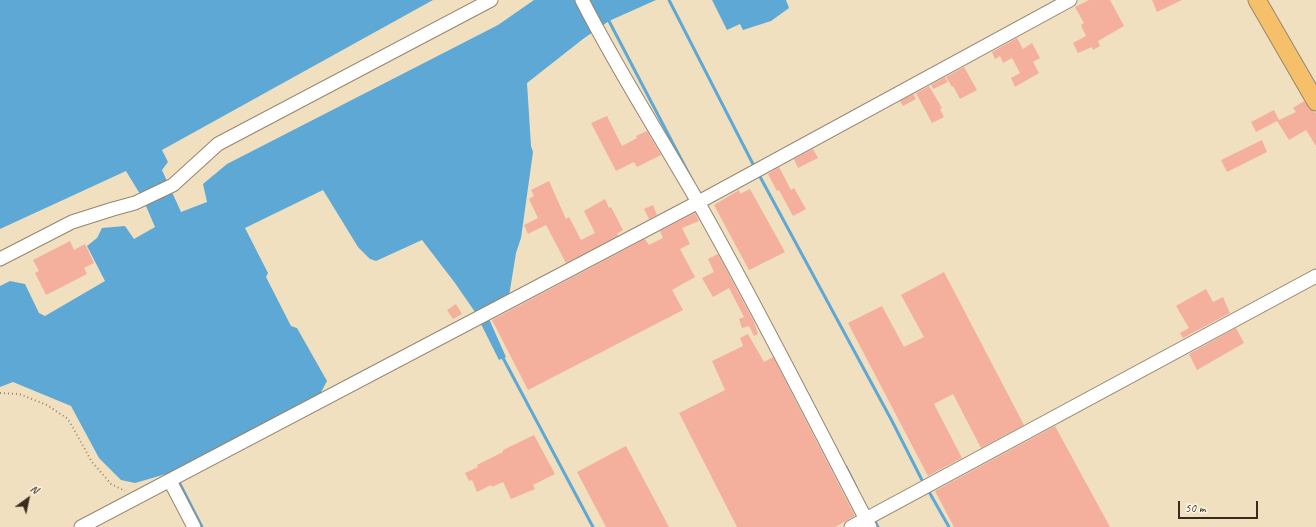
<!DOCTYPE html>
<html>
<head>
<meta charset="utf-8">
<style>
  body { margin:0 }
  #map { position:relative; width:1316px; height:527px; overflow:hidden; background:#f0e0c0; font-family:Caveat,sans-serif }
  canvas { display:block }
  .north { position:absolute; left:8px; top:479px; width:40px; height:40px; -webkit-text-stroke:3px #fcf5e5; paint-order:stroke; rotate:33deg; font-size:11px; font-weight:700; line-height:16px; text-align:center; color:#3b2a1e }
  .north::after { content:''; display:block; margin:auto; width:14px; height:18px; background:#3b2a1e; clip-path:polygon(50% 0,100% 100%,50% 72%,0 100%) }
  .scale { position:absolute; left:1178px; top:501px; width:80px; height:18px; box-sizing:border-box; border:2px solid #3b2a1e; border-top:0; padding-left:5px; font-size:12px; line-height:14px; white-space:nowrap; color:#3b2a1e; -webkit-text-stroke:3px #fcf5e5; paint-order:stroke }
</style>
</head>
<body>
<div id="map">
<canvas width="1316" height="527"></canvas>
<div class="north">N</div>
<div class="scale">50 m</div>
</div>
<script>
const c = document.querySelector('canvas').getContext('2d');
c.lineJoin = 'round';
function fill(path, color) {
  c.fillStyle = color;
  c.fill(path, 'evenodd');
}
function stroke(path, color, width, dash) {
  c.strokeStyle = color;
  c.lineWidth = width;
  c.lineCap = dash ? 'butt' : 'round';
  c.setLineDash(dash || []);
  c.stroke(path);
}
fill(new Path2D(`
  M0,0H433L162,150L168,162L162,170L181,212L207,202L203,184L227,164L498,25L534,0H656L609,21L583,39L527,83L531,146L533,152L521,238L516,253L509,296L485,310L506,357L499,360L475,312L455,283L422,240L376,261L370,259L358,247L323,190L245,228L268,273L266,277L291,326L297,328L327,381L319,396L170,474H166L135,483L121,480L99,458L71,406L13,382L0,387V286L10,281L25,284L39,313L45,316L105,281L87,246L97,238L102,228L125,226L134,239L155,227L143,199L126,171L0,229Z
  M712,0H786L789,8L771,21L743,30L740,24L727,30Z`), '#5da8d5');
stroke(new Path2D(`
  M669,0L755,168
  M609,21L692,180
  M758,173L892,421L924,484
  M502,356L593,527
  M846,467L856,487
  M178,480L202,527
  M928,490L949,527
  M873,518L878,527`), '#5da8d5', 3);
fill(new Path2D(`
  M1089,0H1110L1124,26L1098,41L1100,46L1093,50L1092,47L1078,53L1073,43L1086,36L1081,25L1084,23L1075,7Z
  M1152,0H1182L1157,12Z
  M1017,38L1023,49L1032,43L1040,58L1033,62L1039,73L1015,87L1011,78L1020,73L1012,58L1003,63L1000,56L995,59L992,52Z
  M964,67L977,90L960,99L953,86L952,87L946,77Z
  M945,77L948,82L933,89L931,85Z
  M929,86L942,108L940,109L944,117L932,123L916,93Z
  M913,94L916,99L903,106L900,101Z
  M1304,101L1311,110L1316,113V146L1306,130L1289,140L1277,121L1296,112L1293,108Z
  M1274,110L1279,120L1256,132L1251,122Z
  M607,116L622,146L637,138L636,136L647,131L661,155L637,167L634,162L616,171L591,123Z
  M1262,140L1267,152L1227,172L1221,160Z
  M813,149L818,158L798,168L794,159Z
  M779,167L791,190L794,188L806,209L793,216L779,190L777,191L768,174Z
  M549,181L566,219L569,217L581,240L595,233L584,211L605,199L609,208L611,207L623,230L617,234L618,236L566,263L546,225L528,234L524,225L538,218L529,199L534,196L531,190Z
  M750,189L785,252L749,270L714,205L739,190L740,194Z
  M653,205L657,215L649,219L644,209Z
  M695,213L699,221L682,228L690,244L680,249L695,277L672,290L683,310L528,390L492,320L645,239L649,245L663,238L660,231Z
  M70,241L74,250L85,244L94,263L84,268L87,274L46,295L35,273L39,271L33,260Z
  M718,254L754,322L758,334L754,336L749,326L742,328L739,319L744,317L729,288L713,297L702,278L714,272L708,259Z
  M944,272L1024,425L981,448L953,394L934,404L962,458L928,476L848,323L882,306L904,347L924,337L901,295Z
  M1206,289L1213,302L1223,297L1230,313L1183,338L1180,333L1189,328L1176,306Z
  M456,304L462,314L453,319L447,310Z
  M1236,328L1244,343L1197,370L1189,354Z
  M748,334L764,362L773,357L855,516L835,527H737L679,413L725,390L712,361L743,346L740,338Z
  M1055,426L1110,527H954L935,491Z
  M534,435L555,474L533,485L535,489L511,499L503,482L492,487L491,485L477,492L472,480L469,481L465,473L478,467L477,465L503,452V450Z
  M626,446L669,527H606L577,472Z`), '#f5af9d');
const minor = new Path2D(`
  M582,0C617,69 659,134 698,202C758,308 813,418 870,527
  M0,259L72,222L113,209L135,203L173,185L218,144L491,0
  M170,481L194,527
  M81,527L708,197L1070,0
  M851,527L1316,276`);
const major = new Path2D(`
  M1257,0L1316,102`);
stroke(minor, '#96856f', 15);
stroke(major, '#96856f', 19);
stroke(new Path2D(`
  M0,393L19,394L47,405L68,419L92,462L111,484L125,491`), '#96856f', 2, [1, 3]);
stroke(minor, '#fff', 13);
stroke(major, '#f6c06b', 17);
</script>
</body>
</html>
